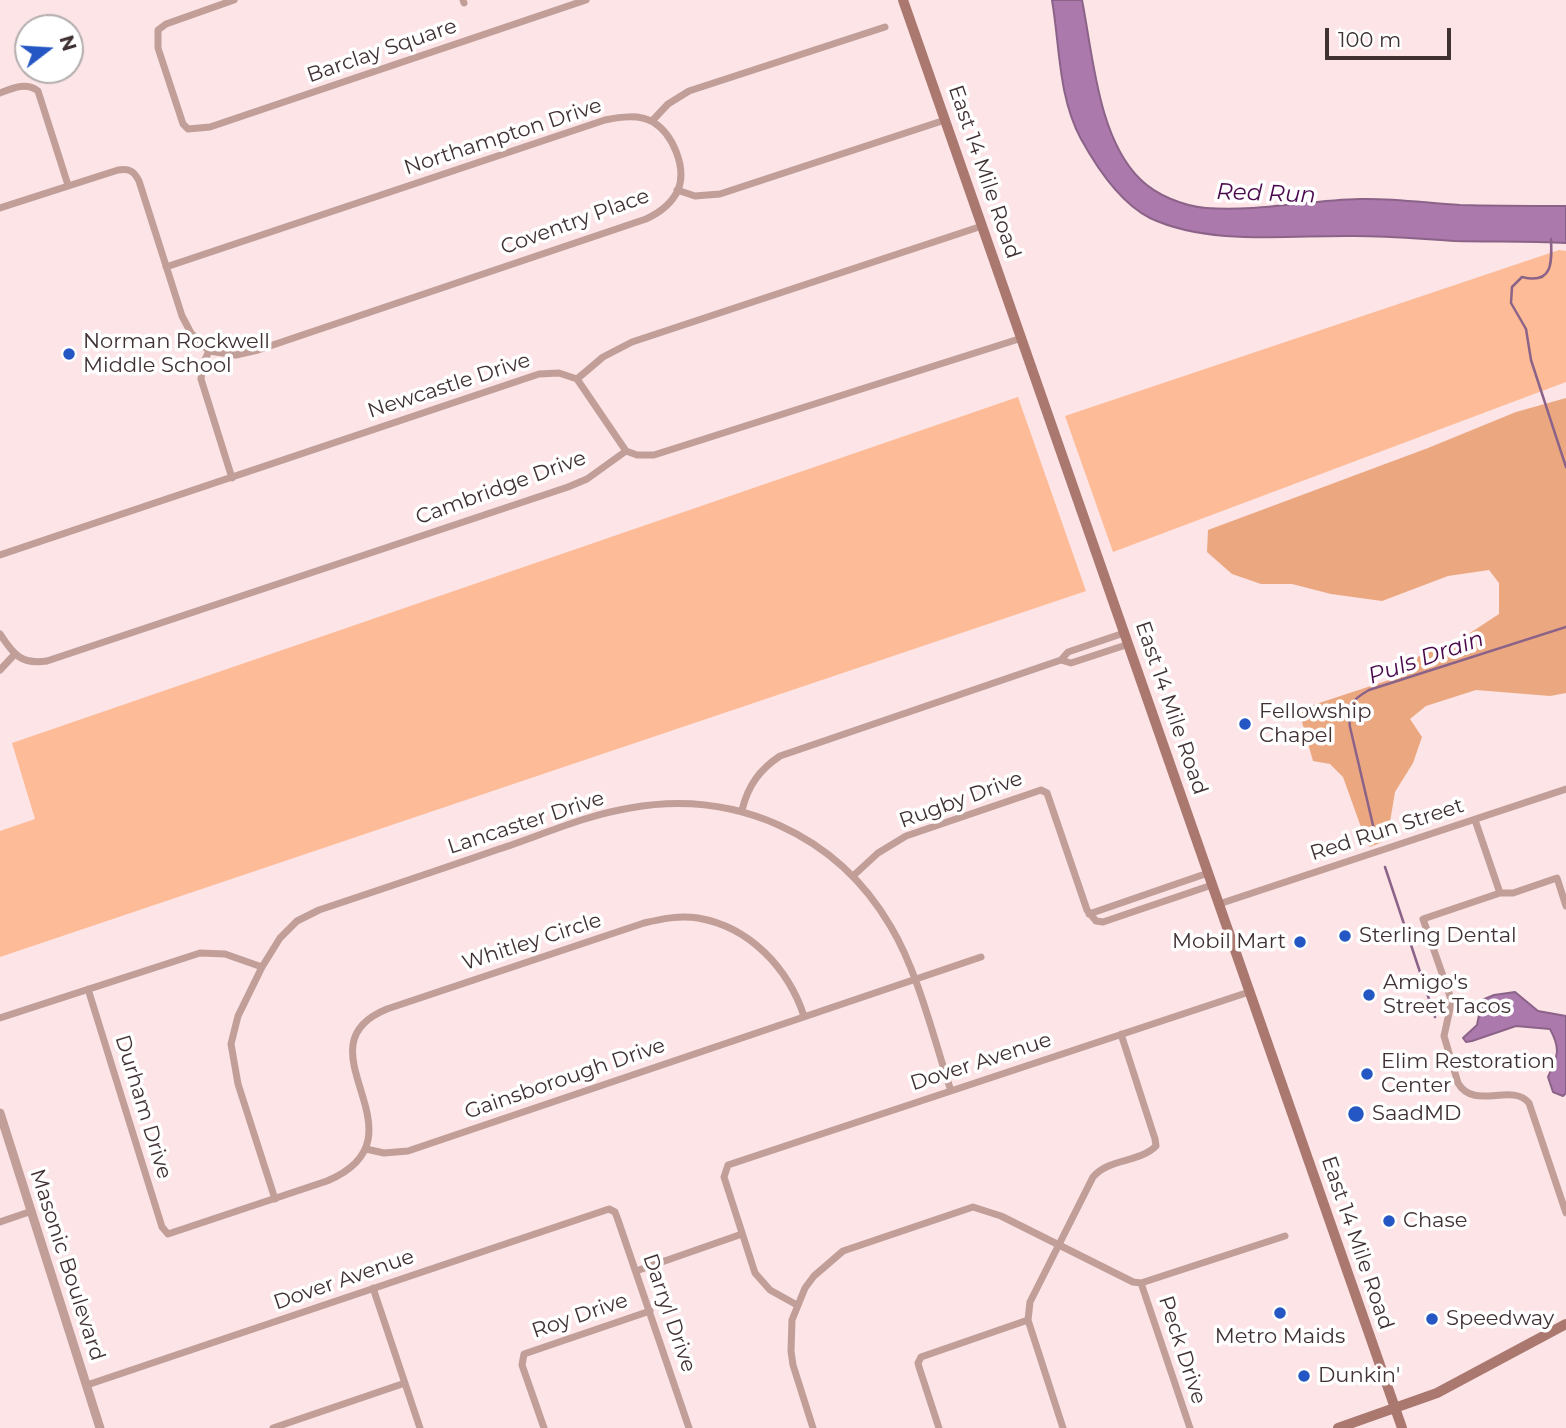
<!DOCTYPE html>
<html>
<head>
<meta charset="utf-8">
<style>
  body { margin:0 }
  #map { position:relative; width:1566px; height:1428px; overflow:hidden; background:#fce4e7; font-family:Montserrat,sans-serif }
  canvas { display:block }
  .north { position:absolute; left:14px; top:14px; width:70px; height:70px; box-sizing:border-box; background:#fff; border:2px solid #b3adad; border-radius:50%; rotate:73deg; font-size:19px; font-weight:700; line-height:28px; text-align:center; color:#403133 }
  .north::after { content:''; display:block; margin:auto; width:24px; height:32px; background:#2456c4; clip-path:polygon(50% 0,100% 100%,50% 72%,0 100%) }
  .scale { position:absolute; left:1325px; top:28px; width:126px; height:32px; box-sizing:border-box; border:4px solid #403133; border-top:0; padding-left:9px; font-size:21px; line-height:24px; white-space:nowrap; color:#403133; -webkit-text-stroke:5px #fff; paint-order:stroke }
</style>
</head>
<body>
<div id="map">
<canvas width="1566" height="1428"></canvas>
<div class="north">N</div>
<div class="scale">100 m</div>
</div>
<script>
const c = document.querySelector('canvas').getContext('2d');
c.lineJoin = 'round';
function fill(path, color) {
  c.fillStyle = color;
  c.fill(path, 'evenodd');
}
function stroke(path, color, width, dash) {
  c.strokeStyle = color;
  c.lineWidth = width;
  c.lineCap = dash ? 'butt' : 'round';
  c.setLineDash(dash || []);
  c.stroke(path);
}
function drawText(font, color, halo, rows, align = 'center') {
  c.font = font + ' Montserrat,sans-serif';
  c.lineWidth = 7;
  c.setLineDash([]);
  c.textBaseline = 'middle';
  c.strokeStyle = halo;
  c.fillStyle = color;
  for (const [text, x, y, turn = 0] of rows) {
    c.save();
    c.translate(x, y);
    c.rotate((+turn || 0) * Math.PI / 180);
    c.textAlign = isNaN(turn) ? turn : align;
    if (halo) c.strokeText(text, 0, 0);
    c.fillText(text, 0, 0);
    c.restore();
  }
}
fill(new Path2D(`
  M1559,250L1566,251V382L1113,552L1065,416Z
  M1018,397L1086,591L0,957V831L35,819L12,743Z`), '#fdbc97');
fill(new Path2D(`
  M1566,398V693L1550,696L1476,690L1426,706L1410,719L1422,737L1413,763L1395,792L1388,834L1382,842L1370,847L1367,844L1343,777L1330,764L1313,761L1300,715L1304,708L1392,679L1413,659L1467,635L1499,614V583L1489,570L1448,576L1382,601L1331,594L1292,584H1261L1232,574L1207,552L1208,530L1428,448L1516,412Z`), '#eba880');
const water = new Path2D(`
  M1052,0H1082C1093,55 1098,138 1140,179C1156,195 1183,206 1206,208C1258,212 1309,200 1360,199C1393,198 1426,203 1460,205C1495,206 1531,206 1566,206V243C1529,241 1492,242 1455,241C1421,239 1388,236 1354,236C1290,235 1209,246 1150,218C1120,203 1097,168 1081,139C1058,96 1060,47 1052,0Z
  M1515,992L1538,1011L1566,1016V1093L1563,1096L1553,1092L1548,1077C1558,1056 1561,1049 1550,1029L1516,1026L1472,1041L1466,1042L1463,1038L1477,1025L1482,1000L1494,995Z`);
fill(water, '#ac79ac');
stroke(water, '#8c6388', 2);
stroke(new Path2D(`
  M1551,239C1552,262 1553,285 1522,277L1512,287L1511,303L1526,329L1531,360L1566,467
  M1376,838L1350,727C1347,705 1350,701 1369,690L1566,627
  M1385,867L1435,1017`), '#8c6388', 2.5);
stroke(new Path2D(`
  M234,0L166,24L158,30V48L183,124L188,129L210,127L586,0
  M463,0L464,3
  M0,93C13,88 26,82 38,91L68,185
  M652,121L668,104L689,91L885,27
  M677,190L695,196L720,194L945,120
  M0,208L118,170C129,168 134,171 139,181L182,316L191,333L209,351L203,364L201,379L232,478
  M166,267L605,120C620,117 639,114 653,122C673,134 687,168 678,190C672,203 659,213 646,219L258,350L236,355L209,351
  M577,379L603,357L632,342L982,226
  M577,379L626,451
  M626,451L637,455H654L1022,338
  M0,555L539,374L559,373L577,379
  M1124,633L1068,652L1061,660L1071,663L1129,644
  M0,634C13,654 21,665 47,661L568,487L587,479L626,451
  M0,670L14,655
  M742,810C748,786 759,770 780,756L1061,660
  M1475,820L1500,893
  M853,876L878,853L906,836L1041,790L1047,793L1087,910L1096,921L1103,922L1212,885
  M1219,904L1566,789
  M1566,906L1557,878L1513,893H1500L1423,919L1450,996L1451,1004L1444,1036L1458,1083C1474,1111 1512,1082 1529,1103L1566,1213
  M1089,914L1208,873
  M88,989L162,1227L168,1234L327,1181C433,1136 293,1047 387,1009L644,923C661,919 680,915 698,918C750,927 788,968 804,1016
  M0,1018L200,953L225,954L262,967
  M366,1149L384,1153L408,1151L981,957
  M275,1199L238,1084L231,1044L238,1016L262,967L280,938L297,921L319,910C379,890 439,870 499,849C542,835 586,815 630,808C735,789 837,834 891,927C918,972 934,1040 951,1091
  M0,1222L32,1211
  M636,1271L742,1234
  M1141,1283L1190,1428
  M373,1288L420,1428
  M797,1305L770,1290L755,1273L724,1177L728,1165L1249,992
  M1028,1320L1063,1428
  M87,1385L609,1209L615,1212L618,1220L689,1428
  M273,1428L405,1383
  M544,1428L522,1365L524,1354L650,1311
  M813,1428L793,1365L791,1351L792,1320L805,1288L814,1276L843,1251L973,1207L1001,1216L1133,1282L1141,1283L1285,1236
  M939,1428L919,1367L918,1363L921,1357L1028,1320L1030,1302L1093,1177C1109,1158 1139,1163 1156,1146L1155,1139L1121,1034`), '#c19e98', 7);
stroke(new Path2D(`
  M0,1113L100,1428`), '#c19e98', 9);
stroke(new Path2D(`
  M903,0L1402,1428
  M1338,1428L1437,1393L1566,1324`), '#ab7870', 10);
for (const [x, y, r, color] of [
  [69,354,7,"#2456c4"],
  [1245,724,7,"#2456c4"],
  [1345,936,7,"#2456c4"],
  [1300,942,7,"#2456c4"],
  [1369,995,7,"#2456c4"],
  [1367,1074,7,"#2456c4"],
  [1356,1114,9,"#2456c4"],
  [1389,1221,7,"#2456c4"],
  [1280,1313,7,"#2456c4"],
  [1432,1319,7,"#2456c4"],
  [1304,1376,7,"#2456c4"]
]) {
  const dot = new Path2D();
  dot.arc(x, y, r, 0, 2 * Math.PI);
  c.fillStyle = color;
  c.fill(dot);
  stroke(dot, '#fff', 2.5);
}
drawText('21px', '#403133', '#fff', [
  ["Barclay Square",382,51,-19],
  ["Northampton Drive",503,137,-18],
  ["East 14 Mile Road",984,172,71],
  ["Coventry Place",575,222,-20],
  ["Newcastle Drive",449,386,-18],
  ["Cambridge Drive",501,488,-20],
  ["East 14 Mile Road",1171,708,71],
  ["Rugby Drive",961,800,-20],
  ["Lancaster Drive",526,823,-18],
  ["Red Run Street",1387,830,-18],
  ["Whitley Circle",532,942,-18],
  ["Dover Avenue",981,1062,-18],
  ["Gainsborough Drive",565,1079,-19],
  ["Durham Drive",143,1107,73],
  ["East 14 Mile Road",1357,1243,71],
  ["Masonic Boulevard",67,1265,72],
  ["Dover Avenue",344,1280,-19],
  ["Darryl Drive",669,1313,71],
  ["Roy Drive",580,1316,-19],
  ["Peck Drive",1182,1350,72]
]);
drawText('21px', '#403133', '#fff', [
  ["Norman Rockwell",83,342],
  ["Middle School",83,366],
  ["Fellowship",1259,712],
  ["Chapel",1259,736],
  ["Sterling Dental",1359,936],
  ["Mobil Mart",1286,942,"right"],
  ["Amigo's",1383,983],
  ["Street Tacos",1383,1007],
  ["Elim Restoration",1381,1062],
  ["Center",1381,1086],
  ["SaadMD",1372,1114],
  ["Chase",1403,1221],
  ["Speedway",1446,1319],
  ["Metro Maids",1280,1337,"center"],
  ["Dunkin'",1318,1376]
], 'left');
drawText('italic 23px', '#4a084d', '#fff', [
  ["Red Run",1266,194,2],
  ["Puls Drain",1426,658,-19]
]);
</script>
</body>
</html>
